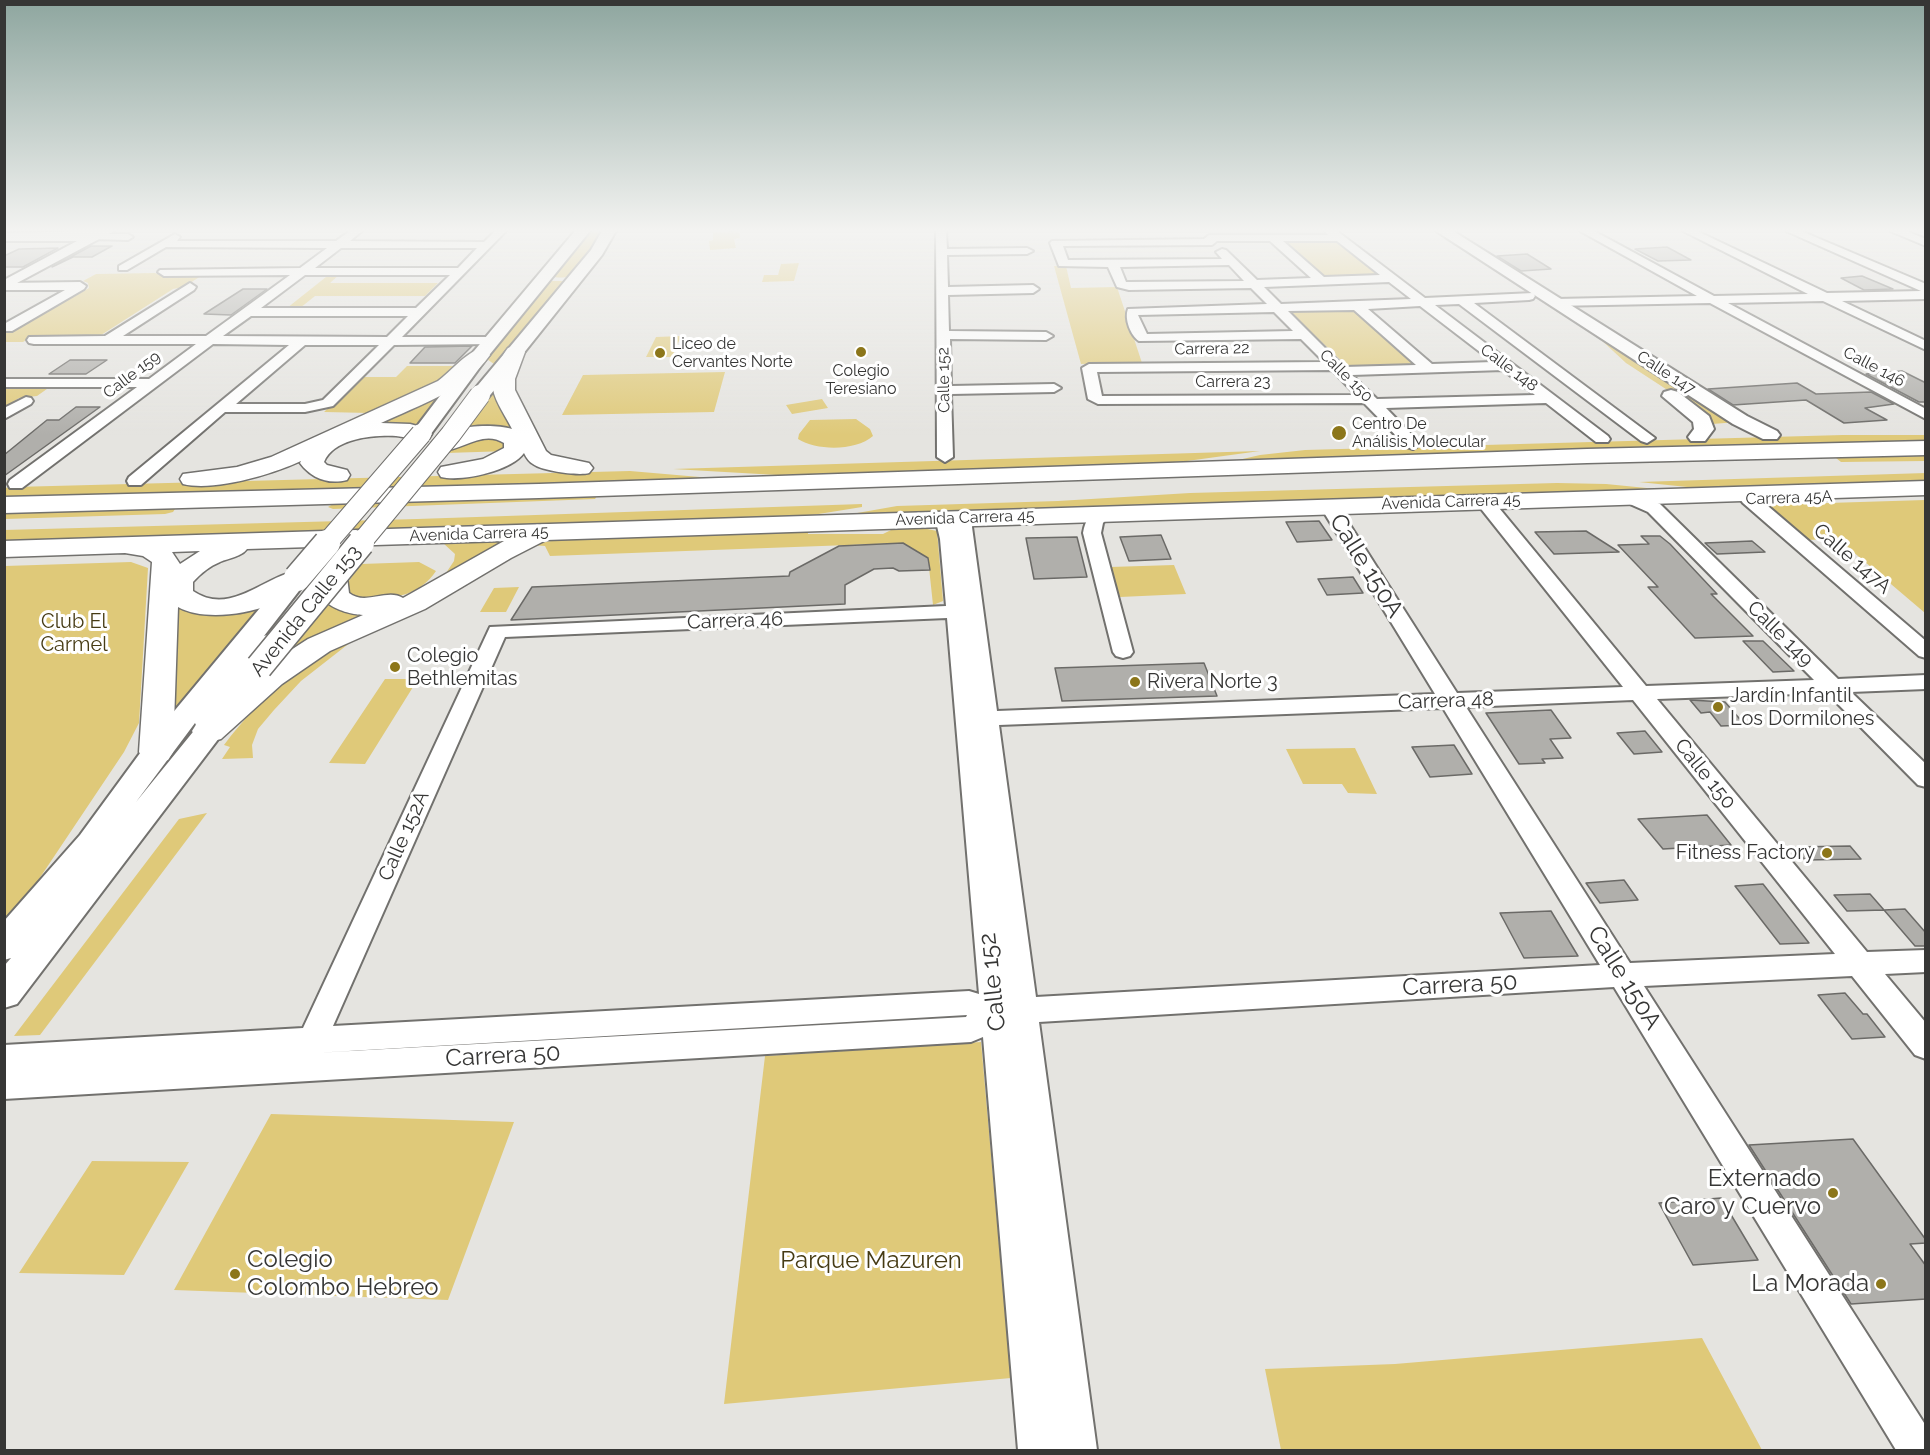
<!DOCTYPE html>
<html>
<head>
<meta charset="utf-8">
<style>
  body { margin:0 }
  #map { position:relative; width:1930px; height:1455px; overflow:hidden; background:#e5e4e0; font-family:Raleway,sans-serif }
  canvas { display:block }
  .frame { position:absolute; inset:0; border:6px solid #363635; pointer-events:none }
</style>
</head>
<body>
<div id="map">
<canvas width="1930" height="1455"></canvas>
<div class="frame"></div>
</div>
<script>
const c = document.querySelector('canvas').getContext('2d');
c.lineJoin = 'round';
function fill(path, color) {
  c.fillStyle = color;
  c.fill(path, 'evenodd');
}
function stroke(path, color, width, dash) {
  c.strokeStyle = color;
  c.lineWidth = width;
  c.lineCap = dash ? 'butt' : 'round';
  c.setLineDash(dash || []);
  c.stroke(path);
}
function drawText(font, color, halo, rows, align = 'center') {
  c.font = font + ' Raleway,sans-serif';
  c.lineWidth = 6;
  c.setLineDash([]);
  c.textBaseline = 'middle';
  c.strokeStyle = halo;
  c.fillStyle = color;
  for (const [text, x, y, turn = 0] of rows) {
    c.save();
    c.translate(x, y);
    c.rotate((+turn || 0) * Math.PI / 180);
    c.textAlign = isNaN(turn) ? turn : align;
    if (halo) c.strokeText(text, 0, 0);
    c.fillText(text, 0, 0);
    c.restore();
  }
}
fill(new Path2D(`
  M588,231H604C596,246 585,266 570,275C565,279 557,277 551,277Z
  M739,231L740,238L734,239L736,248L710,250L709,241L713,240V232Z
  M1280,239H1334L1384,277L1326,280Z
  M1455,245H1460L1738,422L1712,424L1710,419L1698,410L1626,363L1599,338Z
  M799,263L794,281L762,282L764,275H778L781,264Z
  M1054,266H1066L1071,288L1117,287L1142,363L1081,364Z
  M155,273L160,275L204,274L184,287L173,289L98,337L33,336L23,342H5L4,330H15L89,288L88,283L83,281L96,274Z
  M331,273H341L330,283H438L425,296H315L300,308H287Z
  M548,281H565L494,364L484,357Z
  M1353,308L1419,365L1348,367L1289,311Z
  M681,336L672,357H646L656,337Z
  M407,366H455L445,378L370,413L324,412L360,377H396Z
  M725,372L714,412L562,415L583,375Z
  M497,378L530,452L515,456L518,435L459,434Z
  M54,384L37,396L19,398L5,407V388Z
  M451,386L418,427L356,432Z
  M822,399L828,408L792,414L786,405Z
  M856,419L870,429L873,436C856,451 817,451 798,439L799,434L810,420Z
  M1843,435H1926L1925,442L1221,464L1260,455L1305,450Z
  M501,436L509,451L446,453L461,440Z
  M1260,451L1187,461L1134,465L794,476L673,469Z
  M1925,456V461L1841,462L1836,458Z
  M630,471L723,479L5,499L4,488L14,487Z
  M1926,473L1925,483L1735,492L1639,482Z
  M1557,483L1606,484L1697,493L823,519L897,506L1058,501L1190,493Z
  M597,496L595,499L333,509L328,507L335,503Z
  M1925,500V613L1838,539L1804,540L1764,505Z
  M862,504V507L769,522L5,545L4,530L417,519Z
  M175,509L173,512L165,514L5,519L4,512Z
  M913,526L937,531L943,601L933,605L928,558L903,543L550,556L545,546L532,545L556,540L808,530V534H883L897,527Z
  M508,536L511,543L436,588L454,561L455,554L443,543Z
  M131,562L148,568L139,723L124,752L35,885L5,920V566Z
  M419,562L436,571C416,601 383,599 351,598L346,585L361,564Z
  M1174,565L1186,594L1120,597L1110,567Z
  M519,587L506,612H480L494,588Z
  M324,596L332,606L347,610L406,603L257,680Z
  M267,603L172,723L179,605Z
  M356,638L301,681L274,710L258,729L252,745L253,758L222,759L230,747L224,745C259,698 302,662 356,638Z
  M385,679H418L365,764L329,763Z
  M1355,748L1377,794L1348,793L1342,784H1303L1286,749Z
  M207,813L40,1035L14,1036L179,819Z
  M981,1042L1011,1378L724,1404L765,1056Z
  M271,1114L514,1122L448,1300L174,1290Z
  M92,1161L189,1162L124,1275L19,1273Z
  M1702,1338L1762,1450H1281L1265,1369L1395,1364Z`), '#dfc979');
const building = new Path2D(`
  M91,246H112L92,257H73L52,267Z
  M1667,247L1691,260L1658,261L1635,249Z
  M58,248L23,267H4V256L19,249Z
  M1527,254L1551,269L1521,271L1497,256Z
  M1862,276L1893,289L1864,290L1841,278Z
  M243,289H267L231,315L204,314Z
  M472,346L455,363H410L425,347Z
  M70,360H107L86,374H49Z
  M1902,371L1926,383V402H1919L1866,374Z
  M1797,383L1816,394L1871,392L1894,404L1865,408L1887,420L1844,423L1806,400L1733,405L1708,389Z
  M76,407H100L4,476V455L47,420H59Z
  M1319,521L1332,540L1297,542L1286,522Z
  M1586,531L1619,552L1554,554L1535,532Z
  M1161,535L1171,559L1129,561L1120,537Z
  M1641,536H1660L1670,544L1717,594H1711L1753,636L1695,638L1648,587H1658L1618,545L1649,544Z
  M1077,537L1087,577L1034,579L1026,538Z
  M1752,541L1765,552L1717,554L1705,543Z
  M903,543L928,558L930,570L899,571L893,568L874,569L845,585V604L511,620L532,587L789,576L790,572L839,546Z
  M1353,577L1363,593L1327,595L1318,579Z
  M1743,641H1763L1794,671L1773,672Z
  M1204,663L1217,696L1062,701L1055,668Z
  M1690,700L1725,702L1745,725L1721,726L1710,712L1701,713Z
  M1551,710L1571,738L1550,739L1563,758L1542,759L1545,763L1519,764L1486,713Z
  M1645,731L1662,752L1634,754L1617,733Z
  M1454,745L1472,774L1430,777L1412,747Z
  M1707,815L1731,845L1663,849L1638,819Z
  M1850,846L1861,859L1805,860L1794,847Z
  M1624,880L1638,900L1600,903L1586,883Z
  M1763,884L1809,943L1780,944L1735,886Z
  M1870,894L1884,910L1847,911L1834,895Z
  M1905,909L1926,933V946H1915L1884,910Z
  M1551,911L1578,956L1524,958L1500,913Z
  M1845,993L1863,1014H1867L1885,1037L1852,1039L1818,995Z
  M1853,1139L1926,1240V1243L1910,1244L1926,1266V1299L1851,1304L1749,1145Z
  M1721,1198L1758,1260L1693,1265L1659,1203Z`);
fill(building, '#b0afab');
stroke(building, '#6b6a67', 1.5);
const minor = new Path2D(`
  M350,231H362L350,241L484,242L495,231H506L402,337H491L496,338L498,341L496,344L394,345L333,406L305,412H225L141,485H129L127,481L129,477L289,345L213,344L22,488H10L8,484L10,480L137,387H4V379H149L196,344H34L29,343L27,340L29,337L105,336L190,283L196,287L194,290L123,336H206L290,275L164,276L158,272L160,270L300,268L327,248L166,247L127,270H119V266L175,234L180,237L177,241H336ZM341,248H477L458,268H315ZM305,275H450L416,308H261ZM251,316H408L387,337L223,336ZM305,345H379L323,400L305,404H236Z
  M936,231H946L947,249L1027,248L1033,251L1027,254L947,255L948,287L1033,285L1039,289L1033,293L948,295L949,331L1046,332L1053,336L1046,340L950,339L951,386L1054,384L1061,388L1054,392L951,394L953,457L945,462L937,457Z
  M1325,231H1337L1425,298L1533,293L1535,296L1533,299L1529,300L1474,303L1655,438L1647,443L1641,441L1459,304L1435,305L1608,436L1610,439L1608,442H1596L1546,403L1386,408L1421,444L1413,449L1407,447L1364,403L1098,404L1088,399L1082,368L1089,364L1324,362L1301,339L1139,341C1131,336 1124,319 1128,309L1267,304L1251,288L1129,290L1117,287L1108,267L1059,266L1050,243L1052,241L1204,239L1209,235H1328ZM1217,241H1270L1311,278L1257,280L1226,250L1222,249L1216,252L1222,259L1068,260L1063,246L1212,245ZM1283,241H1337L1380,275L1324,277ZM1229,265L1244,281L1129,282H1126L1120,267ZM1389,282L1411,299L1281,304L1264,287ZM1420,306L1493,362L1432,364L1368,309ZM1354,310L1416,365L1344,367L1288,311ZM1274,312L1293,331L1147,334L1138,315ZM1332,370L1356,395L1102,396L1097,372ZM1503,370L1535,395L1377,399L1352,375Z
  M1580,231H1594L1714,296L1808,294L1683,231H1697L1827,293L1921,291L1786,231H1801L1926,284V299L1842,301L1926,341V350L1823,301L1728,303L1926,409V419L1710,303L1552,306L1550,303L1556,299L1697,296Z
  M1890,231H1906L1926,239V246Z
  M97,234H128L133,237L128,240L93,239L92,237Z
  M80,282L86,286L84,289L12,331H4V324L65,290H5L4,283Z
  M26,397L31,398L33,401L31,404L4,419V408Z
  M1629,492L1660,504L1838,679L1926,675V689L1851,692L1926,764V787L1918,785L1827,693L1657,699L1867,952L1926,950V972L1885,974L1926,1023V1059L1915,1055L1852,976L1644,986L1926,1426V1450H1896L1614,987L1039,1022L1097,1450H1018L983,1037L971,1042L4,1099V1045L303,1028L490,627L946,606L940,539L937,526L929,519L932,515C942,513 950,517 954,526L959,514H971L974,518L972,527L997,711L1435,694L1320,506L1323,502H1335L1338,506L1457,693L1623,687L1478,505L1475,501L1478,497H1490L1646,686L1814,680L1648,512L1623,501L1620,497L1623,493ZM947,618L979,994L969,991L333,1026L505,637ZM1633,700L1835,954L1630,963L1466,707ZM1443,708L1600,965L1036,997L999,725ZM967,1015L966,1017L314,1053Z
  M1749,494L1755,495L1926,641V658L1919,656L1743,503L1740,499L1743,495Z
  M1103,508L1109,509L1112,513L1103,523L1101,533L1133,652L1130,656L1123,658L1116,656L1113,652L1083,533C1085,521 1090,511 1103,508Z`);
const major = new Path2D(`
  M96,231H114L4,290V280L77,241H4V233Z
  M575,231H590L486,359L428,438H414L411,434L474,351Z
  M602,231H616L602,255L487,399H473L471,395L473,391L591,250Z
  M1436,231H1453L1747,416L1777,431L1780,435L1777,439H1763L1733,424Z
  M1671,390L1678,392L1709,416L1714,429L1705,441H1691L1688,437L1694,429L1693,422L1662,396L1664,392Z
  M297,571L305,573L309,578L264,636L270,634L279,636L283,642L235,705L239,711L235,717L17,1004L4,1008V966L11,958L4,960V921L80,835L146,745L289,573ZM195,723L197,727L136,802Z`);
const highway = new Path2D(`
  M515,346L522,348L525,352L515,379V390L546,451L551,455L589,463L593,468L589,473C579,476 542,471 533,464C529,462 526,457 524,453C511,471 462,482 441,477L438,472L441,467L483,459L504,448V443C480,428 458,456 434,450L430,445C444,425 491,423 512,429C507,418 495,402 493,389C492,377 501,357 508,348Z
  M480,349L487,351L490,355C465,391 419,405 381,423L410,424L429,429L432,434L429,439C418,442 408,437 396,436C374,435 334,438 324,462L327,465L347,470L350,475L347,480C328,485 311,478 300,463L301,461C273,474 214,492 183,484L180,479L183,474L237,467L271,457L438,381C450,372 467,352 480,349Z
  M1926,441V455L1587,463L539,498L4,513V497L539,484L1587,449Z
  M1926,481V495L546,540L511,558L425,609L330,651L282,684L221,739L209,742L197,739L192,731L197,723L260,670L308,639L363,615C341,614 304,599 323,571L333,569L343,571L347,577L349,593C365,606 387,588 403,598L504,541L247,549C241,557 229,558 220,562C210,566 201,573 193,582V591C235,620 274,564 307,572L311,578C289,609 211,626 178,607L173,752L168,760L156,763L144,760L139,752L152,562L143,556L125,553L4,557V541ZM200,551L180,564L172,552Z`);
stroke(minor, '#72716e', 4);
stroke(major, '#72716e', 4);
stroke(highway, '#72716e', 3);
fill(minor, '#fff');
fill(major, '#fff');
fill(highway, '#fff');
const majorBridgeFar1 = new Path2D(`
  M326,544L421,434
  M360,544L451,434L480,395`);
const majorBridge = new Path2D(`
  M297,578L327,543
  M259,667L361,543`);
stroke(majorBridgeFar1, '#72716e', 22, []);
stroke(majorBridge, '#72716e', 29, []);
stroke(majorBridgeFar1, '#fff', 20);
stroke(majorBridge, '#fff', 26);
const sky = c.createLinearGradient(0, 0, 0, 435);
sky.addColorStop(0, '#8ea69f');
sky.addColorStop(0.53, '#f3f3f1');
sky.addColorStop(1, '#f3f3f100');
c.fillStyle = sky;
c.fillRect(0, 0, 1930, 435);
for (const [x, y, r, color] of [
  [861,352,6,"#8c761a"],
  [660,353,6,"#8c761a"],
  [1339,433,8,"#8c761a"],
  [395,667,6,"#8c761a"],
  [1135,682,6,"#8c761a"],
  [1718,707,6,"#8c761a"],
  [1827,853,6,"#8c761a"],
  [1833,1193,6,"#8c761a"],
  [235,1274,6,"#8c761a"],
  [1881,1284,6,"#8c761a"]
]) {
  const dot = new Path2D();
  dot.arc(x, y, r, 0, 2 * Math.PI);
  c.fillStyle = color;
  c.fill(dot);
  stroke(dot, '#fff', 2);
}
drawText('16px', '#363635', '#fff', [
  ["Liceo de",672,344],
  ["Cervantes Norte",672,362],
  ["Colegio",861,371,"center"],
  ["Teresiano",861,389,"center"],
  ["Centro De",1352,424],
  ["Análisis Molecular",1352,442]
], 'left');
drawText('16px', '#363635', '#fff', [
  ["Carrera 22",1212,349,-1],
  ["Calle 146",1874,367,28],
  ["Calle 148",1509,368,37],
  ["Calle 147",1666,373,33],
  ["Calle 159",132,375,-37],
  ["Calle 150",1346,376,45],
  ["Calle 152",944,380,-91],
  ["Carrera 23",1233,382],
  ["Carrera 45A",1789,498,-2],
  ["Avenida Carrera 45",1451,502,-2],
  ["Avenida Carrera 45",965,518,-2],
  ["Avenida Carrera 45",479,534,-2]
]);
drawText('20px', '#363635', '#fff', [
  ["Calle 147A",1852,559,41],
  ["Avenida Calle 153",306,611,-51],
  ["Carrera 46",735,621,-2],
  ["Calle 149",1780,634,45],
  ["Carrera 48",1446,701,-2],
  ["Calle 150",1705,774,51],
  ["Calle 152A",404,836,-66]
]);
drawText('20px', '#463b14', '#fff', [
  ["Club El",74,622],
  ["Carmel",74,645]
]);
drawText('20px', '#363635', '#fff', [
  ["Colegio",407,656],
  ["Bethlemitas",407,679],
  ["Rivera Norte 3",1147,682],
  ["Jardín Infantil",1730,696],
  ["Los Dormilones",1730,719],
  ["Fitness Factory",1815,853,"right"]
], 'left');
drawText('24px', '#363635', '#fff', [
  ["Calle 150A",1366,566,58],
  ["Calle 150A",1624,978,58],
  ["Calle 152",993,982,-96],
  ["Carrera 50",1460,985,-3],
  ["Carrera 50",503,1056,-3]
]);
drawText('24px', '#363635', '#fff', [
  ["Externado",1821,1179],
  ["Caro y Cuervo",1821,1207],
  ["Colegio",247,1260,"left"],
  ["Colombo Hebreo",247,1288,"left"],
  ["La Morada",1869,1284]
], 'right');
drawText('24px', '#463b14', '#fff', [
  ["Parque Mazuren",871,1261]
]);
</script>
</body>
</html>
